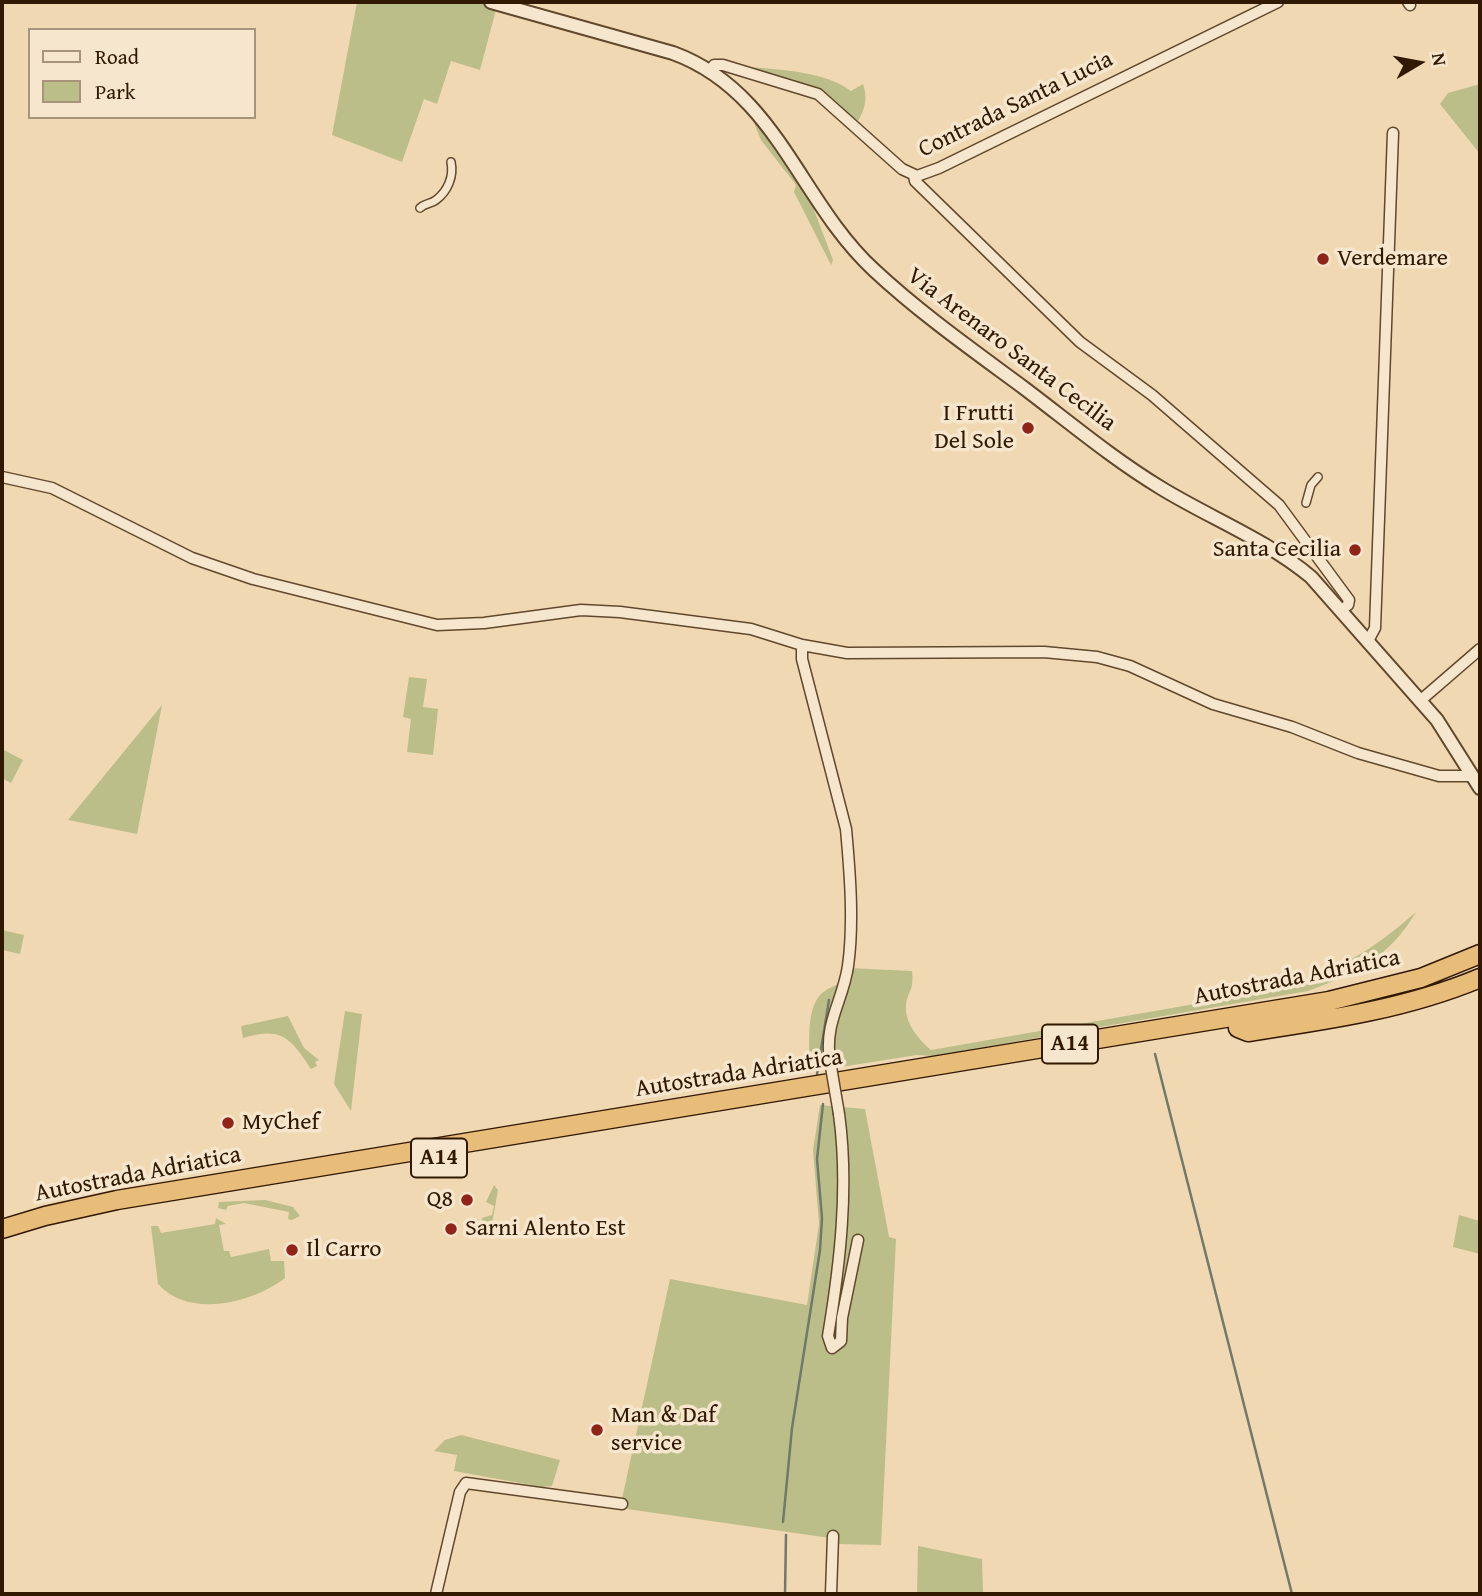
<!DOCTYPE html>
<html>
<head>
<meta charset="utf-8">
<style>
  body { margin:0 }
  #map { position:relative; width:1482px; height:1596px; overflow:hidden; background:#f0d8b2; font-family:"Gentium Book Plus",serif }
  canvas { display:block }
  .frame { position:absolute; inset:0; border:4px solid #311800; pointer-events:none }
  .legend { position:absolute; left:28px; top:28px; width:228px; height:91px; box-sizing:border-box; background:#f5e6cd; border:2px solid #a7947b; margin:0; padding:9px 12px; list-style:none; font-size:21px; color:#311800 }
  .legend li { display:flex; align-items:center; gap:14px; height:35px }
  .legend b { width:35px; border:2px solid #a7947b }
  .north { position:absolute; left:1384px; top:28px; width:70px; height:70px; -webkit-text-stroke:5px #f5e6cd; paint-order:stroke; rotate:80deg; font-size:19px; font-weight:700; line-height:28px; text-align:center; color:#311800 }
  .north::after { content:''; display:block; margin:auto; width:24px; height:32px; background:#311800; clip-path:polygon(50% 0,100% 100%,50% 72%,0 100%) }
</style>
</head>
<body>
<div id="map">
<canvas width="1482" height="1596"></canvas>
<div class="frame"></div>
<ul class="legend">
<li><b style="height:9px;background:#f5e6cd"></b>Road</li>
<li><b style="height:19px;background:#bcbe8a"></b>Park</li>
</ul>
<div class="north">N</div>
</div>
<script>
const c = document.querySelector('canvas').getContext('2d');
c.lineJoin = 'round';
function fill(path, color) {
  c.fillStyle = color;
  c.fill(path, 'evenodd');
}
function stroke(path, color, width, dash) {
  c.strokeStyle = color;
  c.lineWidth = width;
  c.lineCap = dash ? 'butt' : 'round';
  c.setLineDash(dash || []);
  c.stroke(path);
}
function drawText(font, color, halo, rows, align = 'center') {
  c.font = font + ' "Gentium Book Plus",serif';
  c.lineWidth = 7;
  c.setLineDash([]);
  c.textBaseline = 'middle';
  c.strokeStyle = halo;
  c.fillStyle = color;
  for (const [text, x, y, turn = 0] of rows) {
    c.save();
    c.translate(x, y);
    c.rotate((+turn || 0) * Math.PI / 180);
    c.textAlign = isNaN(turn) ? turn : align;
    if (halo) c.strokeText(text, 0, 0);
    c.fillText(text, 0, 0);
    c.restore();
  }
}
fill(new Path2D(`
  M357,2H482L497,6L480,70L451,61L437,104L424,99L402,162L332,135Z
  M749,67C782,70 824,71 851,91L863,84C868,98 865,109 858,121L819,91Z
  M1480,84V154L1440,104L1448,93Z
  M750,113L819,211L814,210L833,260L831,265L794,192L796,185L761,140Z
  M409,677L427,679L423,707L438,709L433,755L407,752L411,719L403,717Z
  M162,705L137,834L68,820Z
  M2,749L23,760L11,783L2,778Z
  M1416,912C1389,958 1356,973 1308,991L933,1056L917,1055L809,1072C811,1050 804,1012 821,994C827,988 838,985 845,980L849,968L912,971C914,992 908,990 906,1005C904,1022 919,1040 931,1050L1275,990C1335,972 1368,954 1416,912Z
  M2,930L24,935L20,954L2,950Z
  M345,1011L362,1014L351,1111L334,1084Z
  M288,1016L304,1048L319,1060L315,1062L317,1066L311,1069C291,1038 281,1026 243,1038L241,1026Z
  M820,1105L865,1109L889,1237L896,1239L881,1545L837,1544L830,1538L620,1508L670,1279L807,1305L819,1224L813,1150Z
  M494,1185L498,1190L491,1230L483,1237L482,1218L492,1215L494,1206L486,1202Z
  M265,1200L293,1207L300,1216L292,1220L288,1219L289,1212L244,1203L228,1206L226,1210L218,1208L219,1202Z
  M1459,1215L1480,1221V1254L1453,1247Z
  M216,1218L226,1224L219,1225L224,1251H229L231,1257L269,1249L271,1261H284L285,1278C253,1303 189,1319 158,1284L151,1226H158L161,1233L215,1224Z
  M461,1435L560,1460L552,1486L542,1487L454,1471L457,1455L434,1451L445,1440Z
  M918,1546L982,1559L983,1594H917Z`), '#bcbe8a');
stroke(new Path2D(`
  M1155,1054L1292,1594
  M817,1074L829,1000
  M783,1522L792,1428L820,1250L822,1218L817,1159L823,1104
  M785,1594L786,1535`), '#71796b', 2.5);
const pedestrian = new Path2D(`
  M420,208C425,203 431,204 436,200C448,191 454,176 451,162
  M1306,503L1311,485L1318,477`);
const minor = new Path2D(`
  M1408,2L1410,5
  M710,71L714,65H723L818,94L902,169L917,176L939,168L1278,2
  M914,175L915,181L1080,342L1152,395L1279,505L1349,600L1348,605L1341,610
  M2,477L52,488L192,558L253,579L437,625L484,623L581,610L620,612L751,629L802,645L847,653L1044,652L1097,657L1130,666L1213,704L1292,727L1358,753L1439,776H1473
  M1368,641L1375,628L1393,133
  M802,645V659L846,829C850,873 854,923 848,966C843,1001 824,1022 830,1061
  M1421,700L1480,649
  M839,1114C849,1187 840,1264 828,1336L832,1348L841,1341L842,1318L858,1240
  M436,1594L460,1492L466,1483L622,1504
  M831,1594L833,1536`);
const tertiary = new Path2D(`
  M491,2L673,53C777,91 799,201 874,270C920,313 974,351 1024,388C1069,422 1113,459 1161,488C1210,518 1267,540 1311,577L1437,720L1480,788`);
const motorway = new Path2D(`
  M1238,1028L1248,1032C1328,1020 1406,1009 1480,978
  M2,1229L45,1216L117,1200L1329,1001L1421,978L1480,954`);
stroke(pedestrian, '#61482c', 10);
stroke(minor, '#61482c', 13);
stroke(tertiary, '#61482c', 16);
stroke(motorway, '#311800', 21);
stroke(pedestrian, '#f5e6cd', 7);
stroke(minor, '#f5e6cd', 10);
stroke(tertiary, '#f5e6cd', 12);
stroke(motorway, '#e8bc79', 18);
const minorBridge = new Path2D(`
  M830,1061L839,1114`);
stroke(minorBridge, '#61482c', 13, []);
stroke(minorBridge, '#f5e6cd', 10);
for (const [x, y, r, color] of [
  [1323,259,7,"#8f2418"],
  [1028,428,7,"#8f2418"],
  [1355,550,7,"#8f2418"],
  [228,1123,7,"#8f2418"],
  [467,1200,7,"#8f2418"],
  [451,1229,7,"#8f2418"],
  [292,1250,7,"#8f2418"],
  [597,1430,7,"#8f2418"]
]) {
  const dot = new Path2D();
  dot.arc(x, y, r, 0, 2 * Math.PI);
  c.fillStyle = color;
  c.fill(dot);
  stroke(dot, '#f5e6cd', 2.5);
}
for (const [x, y, w] of [
  [1070,1044,56],
  [439,1158,56]
]) {
  const box = new Path2D();
  box.roundRect(x - w / 2, y - 19.5, w, 39, 5);
  c.fillStyle = '#f5e6cd';
  c.fill(box);
  stroke(box, '#311800', 2);
}
drawText('bold 23px', '#311800', null, [
  ["A14",1070,1044],
  ["A14",439,1158]
]);
drawText('24px', '#311800', '#f5e6cd', [
  ["Contrada Santa Lucia",1016,105,-26],
  ["Via Arenaro Santa Cecilia",1011,350,37],
  ["Autostrada Adriatica",1297,978,-11],
  ["Autostrada Adriatica",739,1074,-9],
  ["Autostrada Adriatica",138,1175,-11]
]);
drawText('24px', '#311800', '#f5e6cd', [
  ["Verdemare",1337,259],
  ["I Frutti",1014,414,"right"],
  ["Del Sole",1014,442,"right"],
  ["Santa Cecilia",1341,550,"right"],
  ["MyChef",242,1123],
  ["Q8",453,1200,"right"],
  ["Sarni Alento Est",465,1229],
  ["Il Carro",306,1250],
  ["Man & Daf",611,1416],
  ["service",611,1444]
], 'left');
</script>
</body>
</html>
